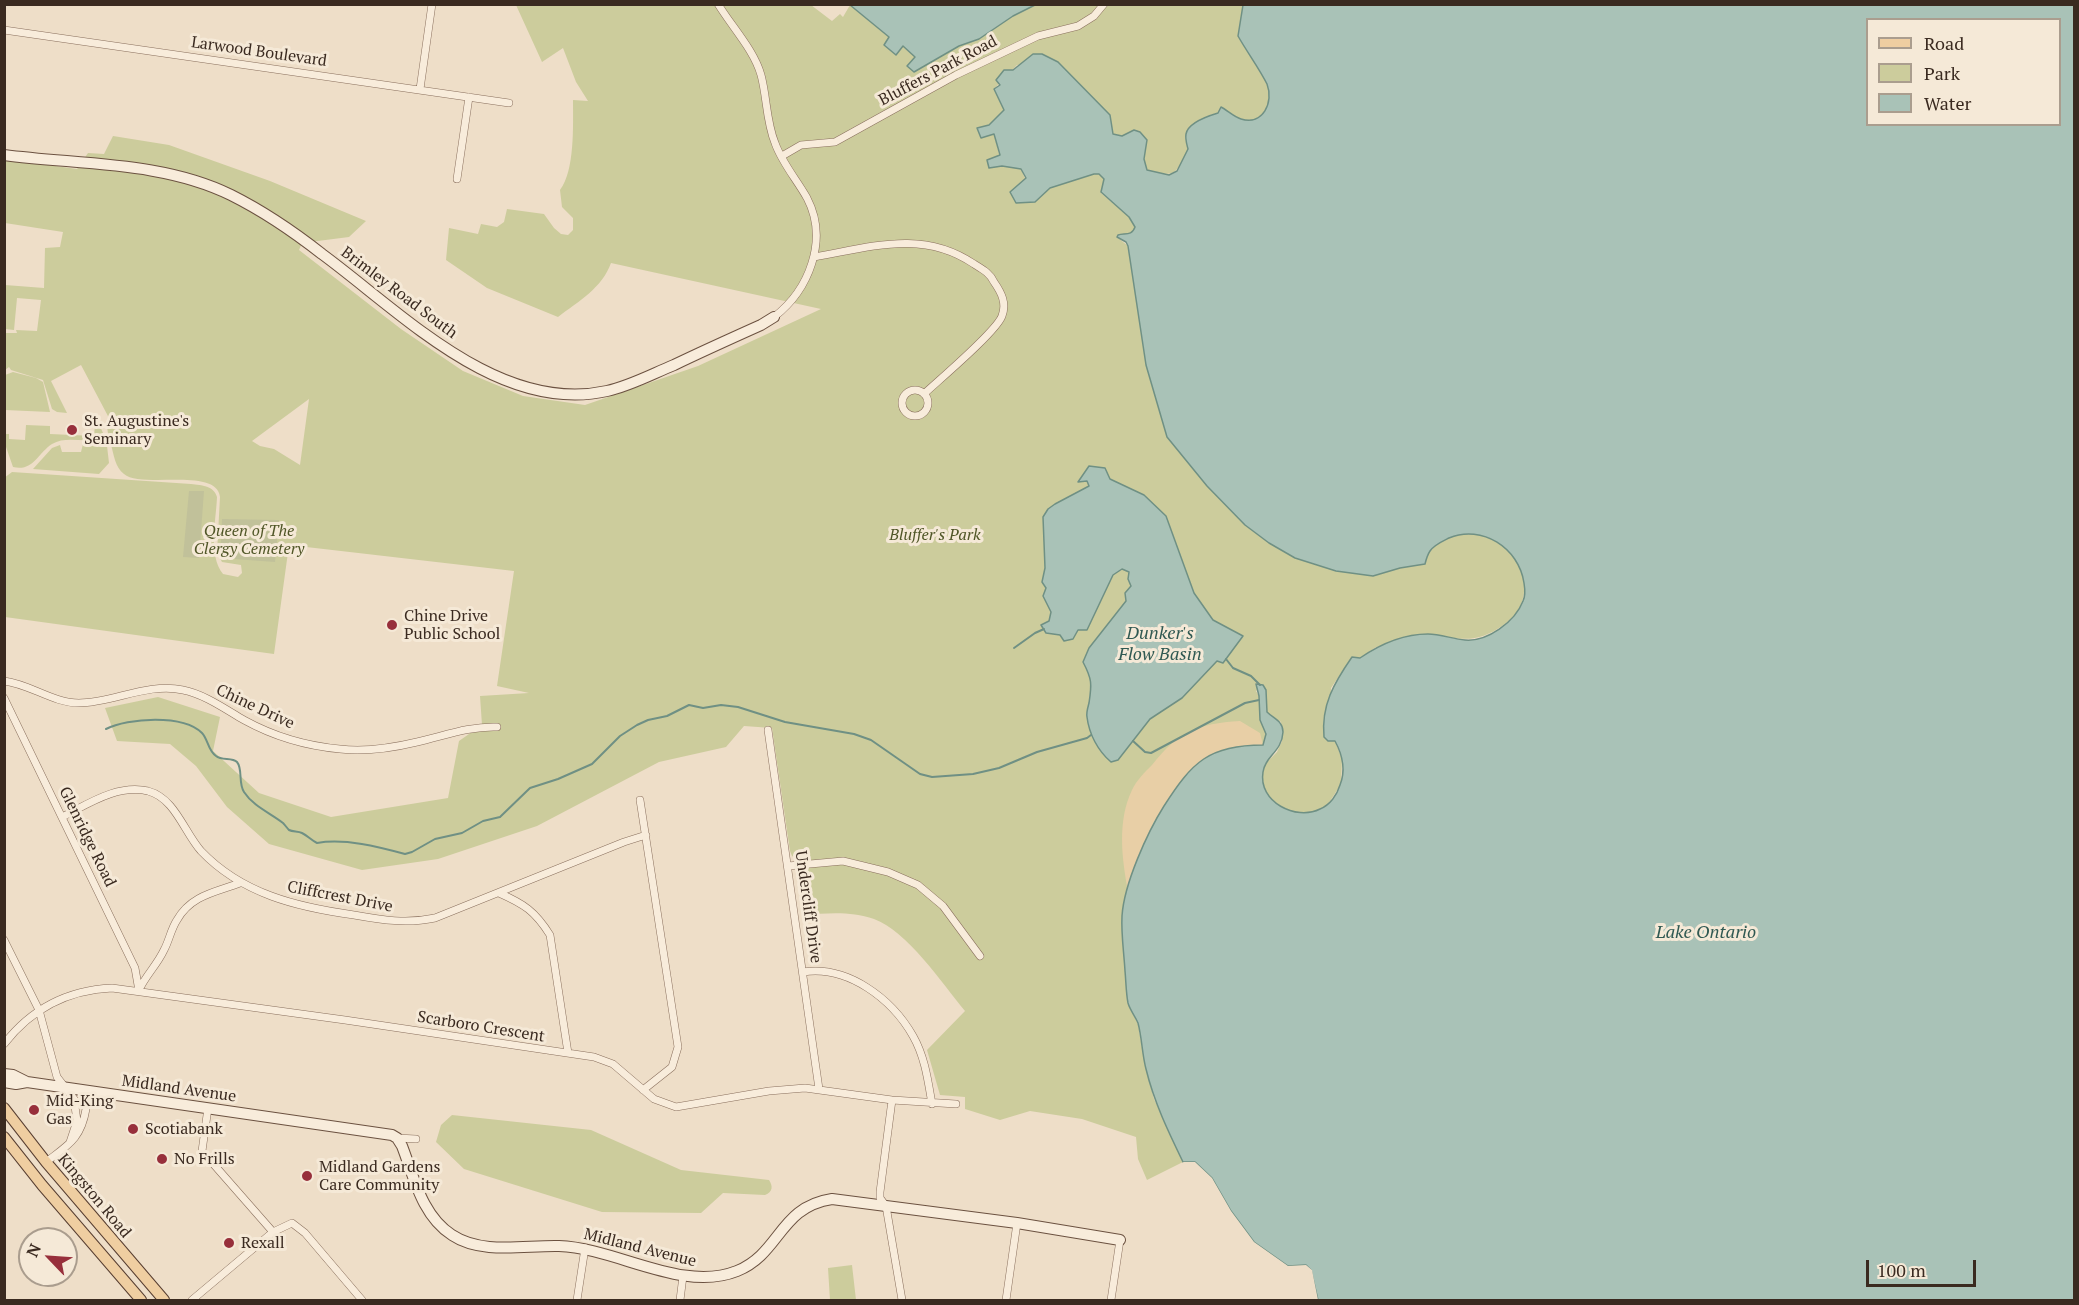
<!DOCTYPE html>
<html>
<head>
<meta charset="utf-8">
<style>
  body { margin:0 }
  #map { position:relative; width:2079px; height:1305px; overflow:hidden; background:#eedec8; font-family:"PT Serif",serif }
  canvas { display:block }
  .frame { position:absolute; inset:0; border:6px solid #3a2a20; pointer-events:none }
  .legend { position:absolute; left:1866px; top:18px; width:195px; height:108px; box-sizing:border-box; background:#f5e9d7; border:2px solid #aa9d8e; margin:0; padding:8px 10px; list-style:none; font-size:18px; color:#3a2a20 }
  .legend li { display:flex; align-items:center; gap:12px; height:30px }
  .legend b { width:30px; border:2px solid #aa9d8e }
  .north { position:absolute; left:18px; top:1227px; width:60px; height:60px; box-sizing:border-box; background:#f5e9d7; border:2px solid #aa9d8e; border-radius:50%; rotate:295deg; font-size:16px; font-weight:700; line-height:24px; text-align:center; color:#3a2a20 }
  .north::after { content:''; display:block; margin:auto; width:21px; height:27px; background:#972f3b; clip-path:polygon(50% 0,100% 100%,50% 72%,0 100%) }
  .scale { position:absolute; left:1866px; top:1260px; width:110px; height:27px; box-sizing:border-box; border:3px solid #3a2a20; border-top:0; padding-left:8px; font-size:18px; line-height:21px; white-space:nowrap; color:#3a2a20; -webkit-text-stroke:4px #f5e9d7; paint-order:stroke }
</style>
</head>
<body>
<div id="map">
<canvas width="2079" height="1305"></canvas>
<div class="frame"></div>
<ul class="legend">
<li><b style="height:8px;background:#efcea1"></b>Road</li>
<li><b style="height:16px;background:#cccc9c"></b>Park</li>
<li><b style="height:16px;background:#a9c2b7"></b>Water</li>
</ul>
<div class="north">N</div>
<div class="scale">100 m</div>
</div>
<script>
const c = document.querySelector('canvas').getContext('2d');
c.lineJoin = 'round';
function fill(path, color) {
  c.fillStyle = color;
  c.fill(path, 'evenodd');
}
function stroke(path, color, width, dash) {
  c.strokeStyle = color;
  c.lineWidth = width;
  c.lineCap = dash ? 'butt' : 'round';
  c.setLineDash(dash || []);
  c.stroke(path);
}
function drawText(font, color, halo, rows, align = 'center') {
  c.font = font + ' "PT Serif",serif';
  c.lineWidth = 6;
  c.setLineDash([]);
  c.textBaseline = 'middle';
  c.strokeStyle = halo;
  c.fillStyle = color;
  for (const [text, x, y, turn = 0] of rows) {
    c.save();
    c.translate(x, y);
    c.rotate((+turn || 0) * Math.PI / 180);
    c.textAlign = isNaN(turn) ? turn : align;
    if (halo) c.strokeText(text, 0, 0);
    c.fillText(text, 0, 0);
    c.restore();
  }
}
fill(new Path2D(`
  M516,5H811L832,21L840,14L843,17L850,5L889,37L884,45L896,55L903,46L915,57L914,72L959,46L979,39L1013,16L1035,5H1243L1238,36C1247,52 1259,68 1267,84C1274,101 1263,126 1241,119C1234,117 1227,111 1221,107L1218,113L1210,115L1185,136L1188,149C1176,174 1176,178 1147,170L1144,159L1147,140L1113,134L1110,115L1058,62L1017,65L994,89L1004,110L989,125L977,128L981,138L994,134L1002,166L1021,169L1035,202L1050,188L1094,174H1099L1104,179L1101,193L1129,217L1135,228L1133,232L1128,235L1124,234L1117,237L1128,246L1146,365L1158,400L1207,486L1245,525L1269,543L1373,576L1400,568L1425,564C1426,560 1428,554 1430,551C1443,534 1476,528 1494,539C1527,559 1538,603 1502,626C1488,636 1472,641 1455,638L1376,647L1360,658L1352,657L1331,688L1335,741L1342,759L1341,784L1327,806L1315,812H1291L1279,806L1269,797L1264,787L1262,773L1265,764L1277,752L1282,741L1281,722L1267,713L1266,690L1263,685L1256,691L1259,696L1260,720L1266,734L1263,745L1227,748L1207,755L1154,821L1138,858L1122,914L1128,1004L1138,1024L1145,1065L1154,1099L1183,1162L1147,1180L1138,1159L1136,1137L1082,1119L1030,1111L1000,1120L965,1109V1097L940,1095L927,1050L965,1011C942,983 907,931 874,919C851,911 828,913 804,915L797,859L792,856L790,851L772,728L744,726L726,747L659,762L537,826L438,859L362,870L269,844L227,807L196,766L170,744L117,741L105,708L158,697L220,717L213,751L259,793L331,817L448,798L459,741L482,725L480,696L529,693L497,686L514,571L289,545L274,654L5,617L4,478L12,472L191,484C202,485 214,486 217,497C216,521 208,555 223,574L238,577L242,573L241,565L222,562L217,553L220,497C217,467 141,489 124,474C115,467 114,455 111,445C109,436 105,427 109,418L81,365L51,381L67,413L57,412L52,409L43,380L11,370L9,367L5,370V333H17L16,330L37,331L41,300L17,298L14,330L5,329V285L44,288L45,248L60,247L63,232L5,223V159L77,169L88,153L104,154L113,136L169,145L270,181L366,221L349,237L302,243L299,250L401,329L463,371L523,396L585,405L698,366L821,309L611,263C602,288 579,301 558,317L487,288L446,260L449,228L478,234L481,224L497,227L504,222L507,209L544,214L554,228L561,234L568,235L573,230V218L562,207L560,190C575,170 573,126 573,100L588,101L576,82L563,48L542,62ZM309,399L300,465L274,449L260,446L252,441Z
  M13,372L36,378L43,382L50,412L5,410V375Z
  M99,424L103,433L100,438C85,444 67,435 52,444C38,453 33,472 13,467L5,444V434H9V439L25,440L26,425L50,426V434L94,436L95,425Z
  M83,444H104L107,446L109,463L99,474L33,469L52,448L60,445L62,452H81Z
  M452,1115L591,1130L681,1170L769,1180C773,1186 773,1192 765,1195L723,1193L701,1213L602,1212L464,1169L436,1142L441,1125Z
  M852,1265L856,1300H830L828,1268Z`), '#cccc9c');
fill(new Path2D(`
  M1240,721L1260,733L1263,745L1227,748L1154,821L1138,858L1128,891C1122,859 1117,821 1132,790C1136,781 1145,772 1152,765C1179,731 1197,724 1240,721Z`), '#e8cfa6');
fill(new Path2D(`
  M189,491H204L199,558L183,557Z
  M222,519L279,520L275,562L220,558Z`), '#c1c19a');
const water = new Path2D(`
  M850,5H1035L1013,16L979,39L959,46L914,72L907,66L915,57L903,46L896,55L884,45L889,37Z
  M1243,5H2074V1300H1318L1311,1270L1306,1265L1288,1266L1254,1242L1231,1211L1212,1178L1195,1162H1183C1168,1131 1154,1102 1146,1069C1142,1054 1142,1038 1138,1023C1135,1016 1130,1010 1128,1003C1126,993 1126,981 1125,971C1124,953 1121,934 1122,916C1124,884 1147,833 1164,806C1192,762 1209,745 1263,745L1266,734L1260,720L1259,696L1256,684L1263,685L1266,690L1267,712C1274,719 1283,721 1283,732C1282,752 1265,756 1263,772C1258,802 1296,821 1320,809C1330,805 1337,795 1340,785C1346,770 1342,754 1335,741H1328L1324,737C1321,705 1334,683 1352,657L1360,658C1379,645 1404,634 1428,634C1440,634 1453,639 1465,640C1487,642 1515,622 1523,601C1526,595 1525,589 1524,583C1519,548 1482,524 1449,538C1443,541 1434,545 1430,551C1428,554 1426,560 1425,564L1400,568L1373,576L1336,571L1295,558L1269,543L1245,525L1207,486L1167,437L1146,365L1128,246L1126,242L1117,237L1118,235C1125,233 1132,236 1135,227L1129,217L1101,192L1104,179L1099,174H1094L1050,188L1035,202L1016,203L1010,192L1026,178L1021,169L1002,166L989,168L987,160L1000,155L994,134L981,138L977,128L989,125L1004,110L994,89L1000,85L996,80L1004,70H1013L1033,54H1042L1058,62L1110,115L1113,134L1122,136L1134,130L1140,132L1147,140L1144,159L1147,170L1169,175L1177,171L1188,149C1187,145 1185,139 1186,134C1188,123 1208,116 1218,113L1221,107C1227,110 1234,117 1241,119C1263,126 1274,102 1267,84C1259,68 1247,52 1238,36ZM1868,20H2060V124H1868Z
  M1089,466L1105,468L1110,479L1144,495L1166,516L1194,593L1213,620L1243,636L1223,663L1217,661L1182,698L1150,719L1118,760L1111,762C1098,751 1089,734 1087,717C1086,713 1088,707 1089,703C1092,684 1092,679 1083,662L1089,648L1126,601L1125,593L1131,586L1128,579L1129,572L1122,569L1113,575L1087,630H1078L1073,639L1064,641L1060,635L1046,633L1041,625L1049,621L1051,612L1043,596L1046,588L1042,582L1045,568L1043,517L1048,509L1055,504L1089,486L1087,481L1078,482Z`);
fill(water, '#a9c2b7');
stroke(water, '#6f9084', 1.5);
fill(new Path2D(`
  M1183,1162H1195L1212,1178L1231,1211L1254,1242L1288,1266L1306,1265L1312,1270L1318,1300H1315L1309,1272L1305,1268L1287,1269L1252,1244L1229,1213L1210,1180L1194,1165H1184Z`), '#eedec8');
stroke(new Path2D(`
  M1014,648L1035,633L1044,629
  M1226,659L1233,668L1251,676L1260,685
  M106,729C128,718 183,714 202,733C208,739 208,751 216,756C222,761 232,757 237,762C243,769 238,783 244,792C253,806 270,813 283,823C285,825 287,828 289,830C293,832 298,831 302,833C308,836 311,840 317,843C345,838 379,847 405,854L412,852L435,839L462,833L483,821L500,817L530,788L558,779L592,764L620,736L637,725L648,720L667,716L689,705L703,708L721,705L738,707L785,722L854,734L871,740L920,774L932,777L973,774L999,768L1037,752L1087,738L1091,735
  M1133,741L1145,752L1151,753L1245,703L1259,700`), '#6f9084', 2);
const street = new Path2D(`
  M718,4C732,27 754,50 761,75C767,97 766,121 775,143C782,163 797,180 807,198C829,240 809,290 774,317
  M4,30L509,103
  M420,89L432,4
  M782,156L801,145L835,142L956,75L1038,36L1078,26L1094,16L1104,4
  M457,179L469,97
  M814,257C871,247 923,229 974,264C982,269 990,273 994,282C1001,292 1007,303 1002,316C996,332 940,379 924,394
  M902 403a13 13 0 1 1 26 0a13 13 0 1 1-26 0Z
  M4,681C30,684 53,703 79,703C113,703 148,682 183,690C204,694 225,709 244,720C273,736 307,746 340,749C365,752 392,748 417,742C444,736 469,726 497,727
  M4,698L135,968L139,991
  M768,730L819,1089
  M640,800L678,1047L672,1067L643,1090
  M62,817C88,804 117,784 148,791C175,798 184,832 201,851C242,894 297,907 354,915C382,920 407,924 435,918L624,842L646,835
  M788,866L843,861L888,872L918,885L943,906L980,956
  M499,893C524,904 535,911 550,935L568,1053
  M4,940L39,1010L57,1077L74,1099L77,1121L70,1142
  M803,972C848,965 892,999 913,1036C925,1057 928,1081 932,1104
  M139,990C146,975 157,965 164,950C169,941 171,929 177,920C191,895 216,892 240,883
  M4,1044C32,1008 68,990 112,988L345,1020L594,1057L613,1064L654,1099L676,1107L769,1091L805,1088L892,1100L956,1104
  M892,1100L880,1192V1198L886,1206L902,1300
  M208,1108L202,1151L273,1232
  M397,1138L416,1139
  M46,1162C68,1145 81,1139 86,1109C87,1102 89,1098 86,1091
  M192,1300L273,1232L292,1223L305,1233L362,1300
  M577,1300L585,1248
  M680,1300L683,1276
  M1006,1300L1017,1223
  M1111,1300L1120,1240`);
const secondary = new Path2D(`
  M4,155C79,165 162,161 231,195C263,211 294,232 322,254C401,312 499,415 607,391C630,386 652,374 674,365C703,351 732,338 761,325L774,317
  M4,1074L13,1075L27,1082L392,1135L397,1138L402,1146C414,1177 422,1216 452,1235C482,1255 525,1245 559,1246C617,1248 682,1293 737,1271C781,1253 779,1207 832,1199L1017,1223L1120,1240
  M4,1082L16,1084L27,1082`);
const primary = new Path2D(`
  M4,1108L46,1162L164,1300
  M4,1137L42,1185L141,1300`);
stroke(street, '#896f5d', 8);
stroke(secondary, '#6b5140', 12);
stroke(primary, '#573e31', 12);
stroke(street, '#f8ecdb', 7);
stroke(secondary, '#f8ecdb', 10);
stroke(primary, '#efcea1', 10);
for (const [x, y, r, color] of [
  [72,430,6,"#972f3b"],
  [392,625,6,"#972f3b"],
  [34,1110,6,"#972f3b"],
  [133,1129,6,"#972f3b"],
  [162,1159,6,"#972f3b"],
  [307,1176,6,"#972f3b"],
  [229,1243,6,"#972f3b"]
]) {
  const dot = new Path2D();
  dot.arc(x, y, r, 0, 2 * Math.PI);
  c.fillStyle = color;
  c.fill(dot);
  stroke(dot, '#f5e9d7', 2);
}
drawText('16px', '#3a2a20', '#f5e9d7', [
  ["Larwood Boulevard",259,52,8],
  ["Bluffers Park Road",938,71,-28],
  ["Brimley Road South",399,293,37],
  ["Chine Drive",255,707,25],
  ["Glenridge Road",87,837,64],
  ["Cliffcrest Drive",340,897,11],
  ["Undercliff Drive",808,907,82],
  ["Scarboro Crescent",481,1027,9],
  ["Midland Avenue",179,1089,8],
  ["Kingston Road",94,1196,50],
  ["Midland Avenue",640,1248,14]
]);
drawText('16px', '#3a2a20', '#f5e9d7', [
  ["St. Augustine's",84,421],
  ["Seminary",84,439],
  ["Chine Drive",404,616],
  ["Public School",404,634],
  ["Mid-King",46,1101],
  ["Gas",46,1119],
  ["Scotiabank",145,1129],
  ["No Frills",174,1159],
  ["Midland Gardens",319,1167],
  ["Care Community",319,1185],
  ["Rexall",241,1243]
], 'left');
drawText('italic 16px', '#505627', '#f5e9d7', [
  ["Queen of The",249,531],
  ["Clergy Cemetery",249,549],
  ["Bluffer's Park",935,535]
]);
drawText('italic 18px', '#305952', '#f5e9d7', [
  ["Dunker's",1160,634],
  ["Flow Basin",1160,655],
  ["Lake Ontario",1706,933]
]);
</script>
</body>
</html>
